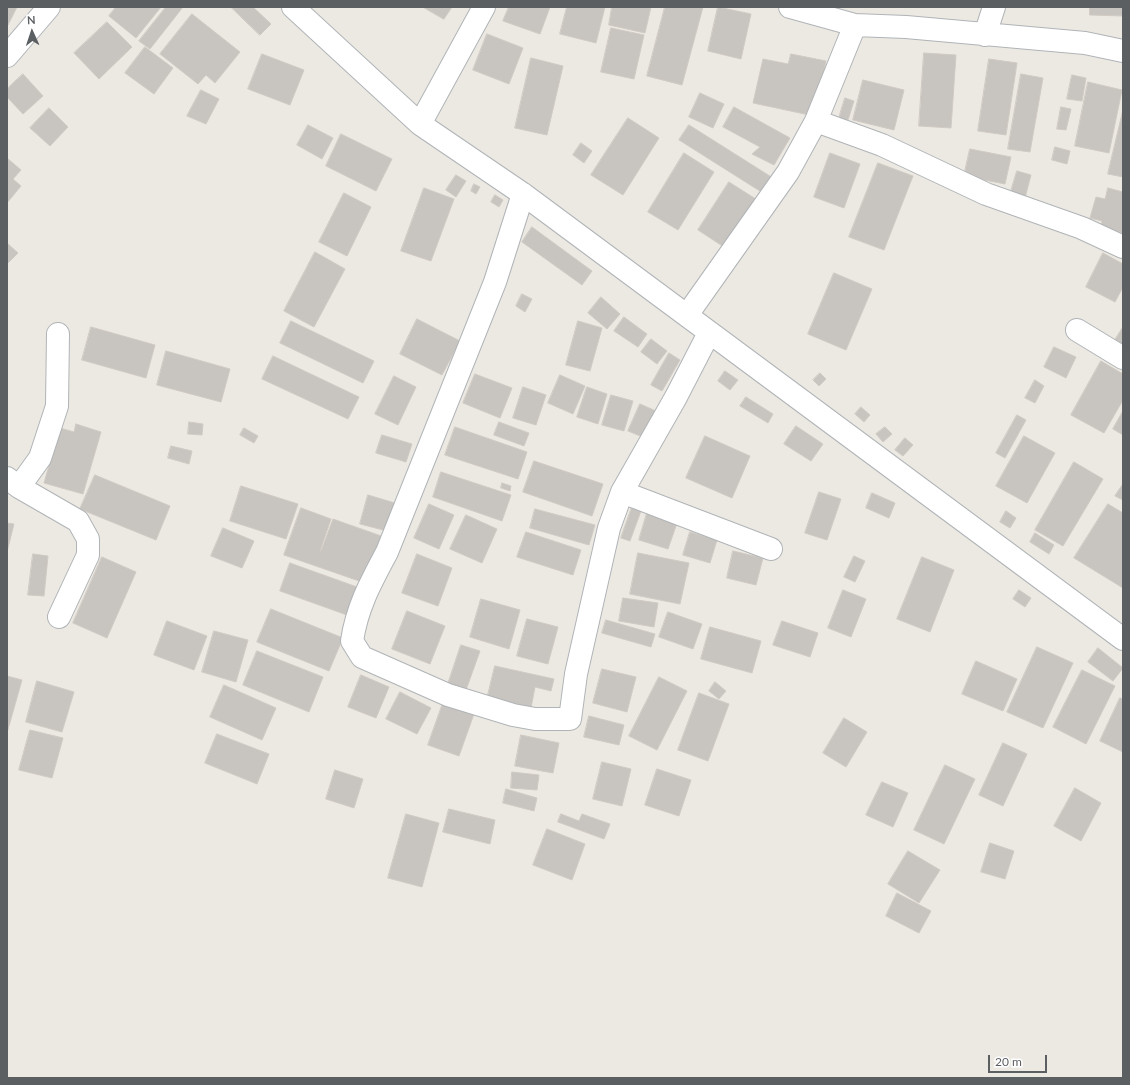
<!DOCTYPE html>
<html>
<head>
<meta charset="utf-8">
<style>
  body { margin:0 }
  #map { position:relative; width:1130px; height:1085px; overflow:hidden; background:#ece9e3; font-family:Lato,sans-serif }
  canvas { display:block }
  .frame { position:absolute; inset:0; border:8px solid #5b5f62; pointer-events:none }
  .north { position:absolute; left:12px; top:12px; width:40px; height:40px; -webkit-text-stroke:3px #fff; paint-order:stroke; rotate:357deg; font-size:11px; font-weight:700; line-height:16px; text-align:center; color:#5b5f62 }
  .north::after { content:''; display:block; margin:auto; width:14px; height:18px; background:#5b5f62; clip-path:polygon(50% 0,100% 100%,50% 72%,0 100%) }
  .scale { position:absolute; left:988px; top:1055px; width:59px; height:18px; box-sizing:border-box; border:2px solid #5b5f62; border-top:0; padding-left:5px; font-size:12px; line-height:14px; white-space:nowrap; color:#5b5f62; -webkit-text-stroke:3px #fff; paint-order:stroke }
</style>
</head>
<body>
<div id="map">
<canvas width="1130" height="1085"></canvas>
<div class="frame"></div>
<div class="north">N</div>
<div class="scale">20 m</div>
</div>
<script>
const c = document.querySelector('canvas').getContext('2d');
c.lineJoin = 'round';
function fill(path, color) {
  c.fillStyle = color;
  c.fill(path, 'evenodd');
}
function stroke(path, color, width, dash) {
  c.strokeStyle = color;
  c.lineWidth = width;
  c.lineCap = dash ? 'butt' : 'round';
  c.setLineDash(dash || []);
  c.stroke(path);
}
const building = new Path2D(`
  M7,7H17L7,27Z
  M116,7H161L136,38L109,16Z
  M166,7H183L150,49L139,41Z
  M231,7H253L271,24L260,35Z
  M423,7H452L444,19Z
  M509,7H550L540,34L503,21Z
  M567,7H605L596,43L560,34Z
  M612,7H651L645,33L609,25Z
  M665,7H703L682,85L647,76Z
  M718,7L751,14L741,59L708,51Z
  M1090,7H1123V16L1090,15Z
  M192,14L240,52L215,83L206,75L198,84L160,54Z
  M107,22L132,47L99,79L74,53Z
  M611,28L644,35L634,79L601,72Z
  M487,34L523,48L509,84L473,70Z
  M145,47L173,68L154,94L125,73Z
  M924,53L956,55L951,128L919,126Z
  M262,54L304,70L290,105L248,89Z
  M791,54L826,61L814,116L753,103L763,59L788,64Z
  M531,58L563,66L547,135L515,128Z
  M989,59L1017,63L1006,135L978,131Z
  M23,74L43,96L23,114L7,97V89Z
  M1021,74L1043,78L1030,152L1008,149Z
  M1072,75L1086,78L1082,101L1067,99Z
  M863,80L904,90L894,130L853,120Z
  M1088,82L1122,90L1109,153L1075,146Z
  M201,90L219,99L206,124L187,116Z
  M700,93L724,104L713,128L689,117Z
  M845,98L854,101L848,120L839,118Z
  M734,107L790,138L774,165L752,154L760,147L723,127Z
  M1061,107L1071,109L1066,130L1057,129Z
  M49,108L68,127L50,146L30,128Z
  M1123,110V177L1108,174Z
  M628,118L659,138L623,195L591,175Z
  M308,125L333,138L322,159L297,145Z
  M689,125L773,178L763,193L679,140Z
  M341,134L392,159L376,191L326,166Z
  M581,143L592,151L584,163L573,155Z
  M1055,147L1070,151L1067,164L1052,160Z
  M970,149L1011,157L1005,184L964,176Z
  M684,153L714,172L678,230L648,212Z
  M830,153L860,164L844,208L814,197Z
  M7,158L21,170L13,179L21,186L7,203Z
  M878,163L913,176L884,250L849,237Z
  M1017,171L1031,175L1024,202L1009,198Z
  M456,175L466,181L456,197L446,190Z
  M729,182L762,203L730,251L698,230Z
  M474,184L480,187L476,194L471,191Z
  M424,188L454,199L431,261L401,251Z
  M1108,188L1123,192V233L1101,227L1102,221L1090,218L1096,197L1105,199Z
  M344,193L371,207L347,256L319,242Z
  M495,195L503,200L499,207L491,202Z
  M532,227L592,271L582,285L522,242Z
  M7,243L18,253L7,264Z
  M315,252L345,269L314,327L284,311Z
  M1103,253L1123,264V287L1115,302L1086,287Z
  M834,273L872,289L846,350L808,334Z
  M522,294L532,299L525,312L516,306Z
  M601,297L620,314L607,329L588,313Z
  M624,317L647,334L638,347L614,331Z
  M417,319L460,341L442,375L400,354Z
  M291,321L374,361L363,383L280,343Z
  M578,321L602,328L590,371L566,365Z
  M91,327L155,345L146,378L82,360Z
  M1123,327V345L1115,340Z
  M651,339L667,351L657,364L641,352Z
  M1054,347L1076,357L1066,378L1044,367Z
  M166,351L230,369L221,402L157,385Z
  M669,353L680,360L662,391L651,385Z
  M273,356L359,397L348,419L262,379Z
  M1101,361L1123,374V400L1104,433L1071,415Z
  M725,371L738,380L730,390L718,381Z
  M820,373L826,379L819,386L813,380Z
  M475,374L512,388L500,418L463,403Z
  M560,375L585,386L573,414L548,403Z
  M394,376L416,387L398,425L375,414Z
  M1035,380L1044,386L1035,403L1025,398Z
  M523,387L546,395L536,425L513,418Z
  M587,387L607,394L598,424L577,417Z
  M611,395L633,401L624,431L602,425Z
  M746,397L773,414L768,423L740,406Z
  M640,404L656,411L645,438L628,431Z
  M861,407L870,415L864,422L855,414Z
  M1123,411V435L1113,429Z
  M1017,415L1026,420L1005,458L996,453Z
  M189,422L203,424L202,435L188,434Z
  M499,422L529,433L524,446L494,435Z
  M76,424L101,432L83,494L44,483L60,428L74,432Z
  M796,426L823,444L811,461L784,444Z
  M455,427L527,452L518,479L445,455Z
  M885,427L892,434L883,442L876,434Z
  M244,428L258,436L254,443L240,435Z
  M382,435L412,444L406,462L376,453Z
  M705,436L750,456L732,498L686,478Z
  M1024,436L1055,453L1027,503L996,486Z
  M905,438L913,445L903,456L895,450Z
  M171,446L192,451L189,464L168,458Z
  M534,461L603,484L592,516L523,492Z
  M1074,462L1103,479L1063,546L1035,530Z
  M441,472L511,495L502,521L433,497Z
  M95,475L170,506L156,540L80,509Z
  M502,483L511,486L510,491L501,488Z
  M1123,484V500L1115,496Z
  M241,486L298,504L286,539L230,521Z
  M819,492L841,499L827,540L805,533Z
  M872,493L895,503L889,518L866,508Z
  M368,495L395,503L387,531L360,524Z
  M429,504L454,515L439,549L414,538Z
  M1108,504L1123,513V588L1074,558Z
  M632,507L641,511L630,541L621,538Z
  M301,508L331,519L320,551H321L333,519L384,537L362,582L284,555Z
  M535,509L595,525L589,545L530,528Z
  M1006,511L1016,518L1010,528L1000,522Z
  M647,513L677,523L668,549L639,540Z
  M466,515L497,529L482,563L450,549Z
  M7,523L14,524L7,552Z
  M223,528L254,541L242,568L211,556Z
  M526,532L581,550L573,575L517,557Z
  M690,532L717,540L710,563L683,555Z
  M1035,533L1054,545L1049,554L1030,542Z
  M733,551L763,558L756,585L727,578Z
  M638,553L689,563L680,604L630,594Z
  M33,554L48,556L44,596L28,595Z
  M417,554L452,568L438,606L402,593Z
  M854,556L865,561L855,582L844,577Z
  M102,557L136,572L107,638L73,623Z
  M922,557L954,570L930,632L897,619Z
  M290,563L357,587L347,615L280,591Z
  M843,590L866,599L851,637L828,628Z
  M1019,590L1031,598L1025,607L1013,599Z
  M623,598L658,603L654,627L619,621Z
  M481,599L520,610L509,649L470,637Z
  M271,609L343,638L329,671L257,642Z
  M407,611L445,626L430,664L392,649Z
  M668,612L702,624L693,649L659,637Z
  M527,619L558,627L548,664L517,656Z
  M606,620L655,634L651,647L602,633Z
  M167,621L207,636L194,670L154,655Z
  M782,621L818,633L810,657L773,645Z
  M710,627L761,641L752,673L701,659Z
  M214,631L248,640L236,682L202,672Z
  M461,645L480,651L466,690L448,684Z
  M1037,647L1073,663L1043,728L1007,712Z
  M1098,648L1123,668L1113,681L1088,662Z
  M257,651L323,677L309,712L243,685Z
  M976,661L1017,679L1003,711L962,694Z
  M495,666L554,679L551,691L535,687L531,708L487,699Z
  M602,669L636,677L627,712L593,703Z
  M1082,670L1115,686L1086,744L1053,727Z
  M361,675L389,687L376,718L348,707Z
  M7,676L22,680L7,733Z
  M659,677L687,691L657,750L629,736Z
  M37,681L74,692L62,732L26,722Z
  M715,682L726,691L719,699L709,691Z
  M224,685L276,708L262,740L210,717Z
  M400,692L431,708L417,734L386,719Z
  M699,693L729,704L708,761L678,750Z
  M1120,698L1123,699V752L1100,741Z
  M443,703L474,714L459,756L428,745Z
  M589,716L624,725L619,745L584,737Z
  M844,718L867,732L846,767L823,753Z
  M30,730L63,738L52,778L19,770Z
  M217,734L269,754L257,784L205,763Z
  M521,735L559,743L553,773L515,766Z
  M1003,743L1027,754L1003,806L979,795Z
  M602,762L631,769L622,806L593,799Z
  M945,765L975,779L944,844L914,830Z
  M657,769L691,780L679,816L645,805Z
  M335,770L363,779L354,808L326,799Z
  M512,772L539,775L537,790L511,788Z
  M882,782L908,793L893,827L866,815Z
  M1075,788L1101,803L1081,841L1054,826Z
  M506,789L537,798L534,811L503,803Z
  M449,809L495,820L490,844L443,832Z
  M406,814L439,823L422,887L388,878Z
  M561,814L579,821L582,814L610,824L604,839L558,822Z
  M547,829L585,844L572,880L533,865Z
  M990,843L1014,851L1005,879L981,872Z
  M908,851L940,870L919,903L888,884Z
  M897,893L931,911L919,933L886,916Z`);
fill(building, '#c8c4c0');
stroke(building, '#d0cac2', 1);
const street = new Path2D(`
  M293,7L420,124L523,194L1123,639
  M790,7L855,25L906,27L1085,43L1123,51
  M985,35L994,7
  M7,56L49,7
  M816,121L882,145L986,194L1082,228L1123,247
  M420,124L484,7
  M523,194L495,282L387,552C371,582 357,607 352,641L362,657L448,695L513,715L535,719H570L576,674L609,528L622,492L676,397L709,333
  M687,315L788,172L816,121L855,25
  M1077,330L1123,358
  M7,478L19,487L78,521L88,539V555L59,617
  M19,487L40,458L57,406L58,334
  M622,492L771,549`);
stroke(street, '#b0b4b7', 24);
stroke(street, '#fff', 22);
</script>
</body>
</html>
